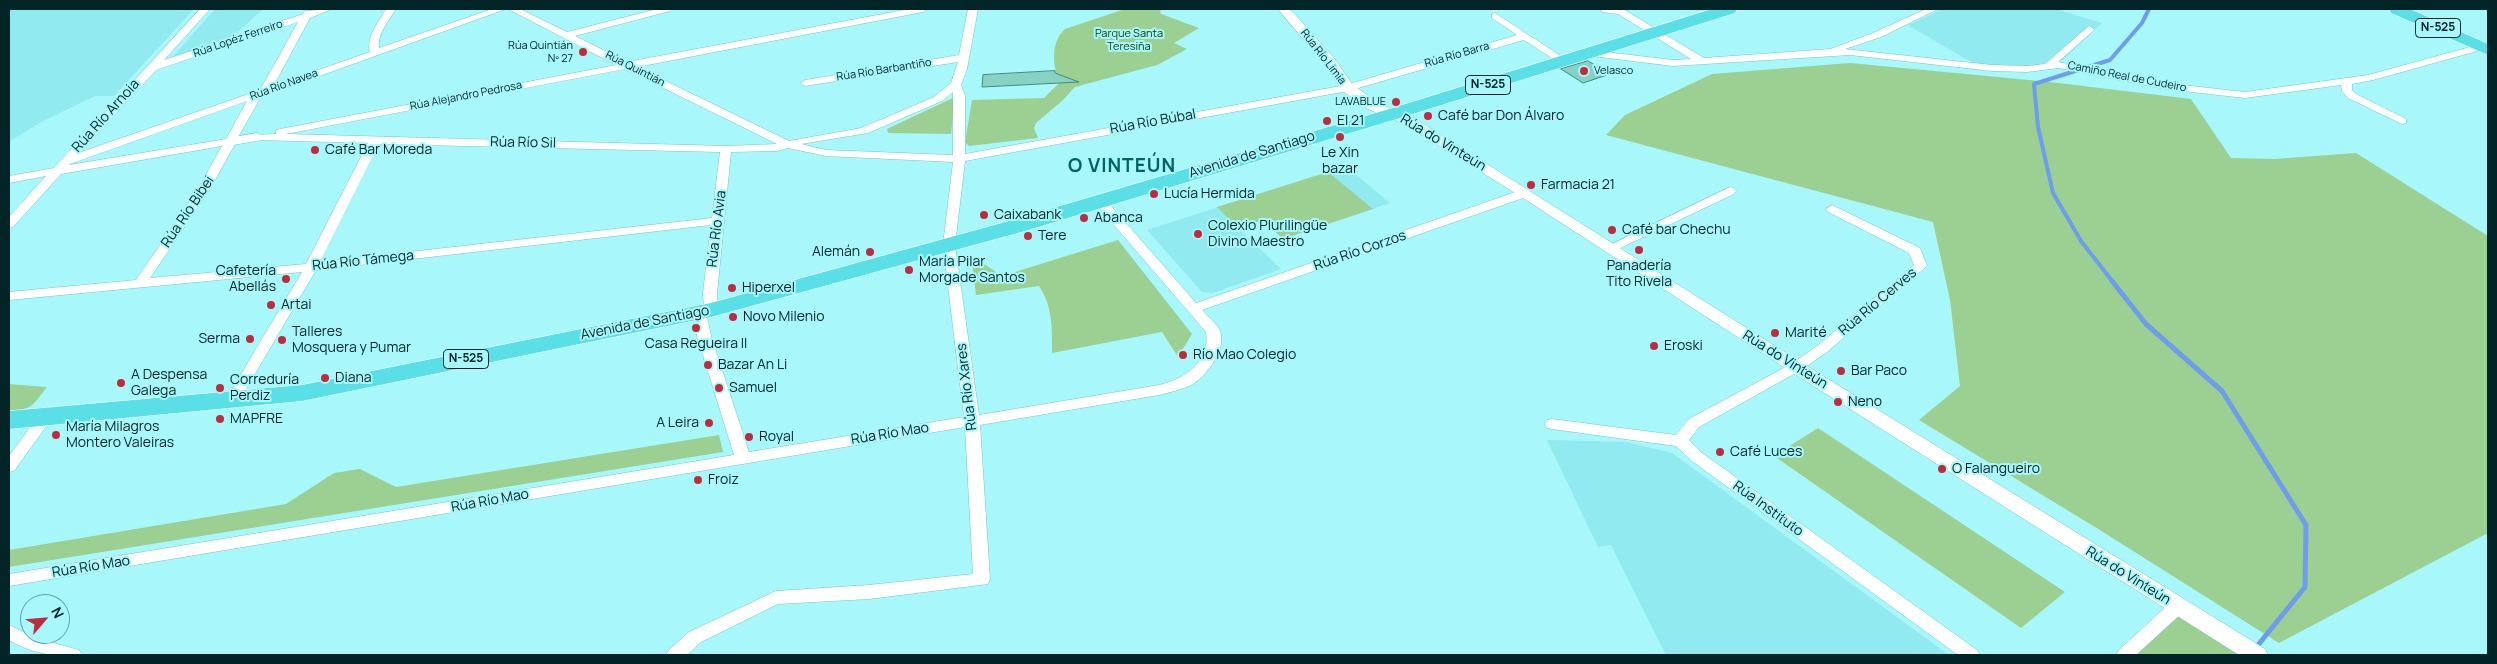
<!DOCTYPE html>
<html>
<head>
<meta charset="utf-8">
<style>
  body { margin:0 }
  #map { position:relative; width:2497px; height:664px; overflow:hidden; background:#a8f7fb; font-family:Manrope,sans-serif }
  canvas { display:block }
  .frame { position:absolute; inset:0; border:10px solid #022426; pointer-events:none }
  .north { position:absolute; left:20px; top:594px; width:50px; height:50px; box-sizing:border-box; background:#a8f7fb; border:1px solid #66a3a6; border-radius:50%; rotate:63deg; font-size:14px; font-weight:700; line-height:20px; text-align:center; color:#022426 }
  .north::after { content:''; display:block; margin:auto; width:18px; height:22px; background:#bd2c3c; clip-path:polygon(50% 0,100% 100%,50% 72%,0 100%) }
</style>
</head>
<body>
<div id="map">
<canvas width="2497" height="664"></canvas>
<div class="frame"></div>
<div class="north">N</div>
</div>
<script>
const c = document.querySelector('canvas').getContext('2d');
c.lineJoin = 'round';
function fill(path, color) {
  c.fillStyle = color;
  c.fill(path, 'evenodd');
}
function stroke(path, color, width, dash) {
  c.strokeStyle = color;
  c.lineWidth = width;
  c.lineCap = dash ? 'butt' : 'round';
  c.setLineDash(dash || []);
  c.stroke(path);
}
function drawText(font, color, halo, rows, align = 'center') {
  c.font = font + ' Manrope,sans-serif';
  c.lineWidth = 4;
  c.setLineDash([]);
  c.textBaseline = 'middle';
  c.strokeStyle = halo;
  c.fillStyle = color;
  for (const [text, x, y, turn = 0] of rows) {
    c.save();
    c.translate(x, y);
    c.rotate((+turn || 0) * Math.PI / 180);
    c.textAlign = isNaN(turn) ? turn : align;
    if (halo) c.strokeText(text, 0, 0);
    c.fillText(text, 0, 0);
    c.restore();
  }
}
fill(new Path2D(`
  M9,9H194L114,96H95L41,122L9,142Z
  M215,9H263L226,43L170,60Z
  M1943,9H2056L2102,23L2063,60L2031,66L1976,65L1908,25Z
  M1346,166L1390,203L1283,239L1263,220L1238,228L1281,269L1213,293L1202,292L1147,230Z
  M1547,440L1626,442L1672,453L1949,655H1666L1611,545L1598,547Z`), '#91eaef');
fill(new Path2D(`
  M1125,9H1165L1160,11L1161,14L1199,28L1174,43L1187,49L1157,65L1075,87L1062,101L1036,123L1034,128L1038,138L969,146L965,142L972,100L1044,98L1059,83C1053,64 1050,43 1065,29Z
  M1850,63L2050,82L2191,99L2231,158L2274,159L2356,153L2488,236V533L2279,643L2095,527L1919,420L1960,386L1950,300L1933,222L1606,135L1625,115L1712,74Z
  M955,97L951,134L888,133L887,129Z
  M1328,172L1373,209L1283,239L1263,220L1238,228L1217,207Z
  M1118,240L1192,334L1178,357L1162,332L1052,353C1052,328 1053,307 1039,286L976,295L971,255L1002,276Z
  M9,384L47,387C33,405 32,410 9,411Z
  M1818,428L2065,592L2021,628L1774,456Z
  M719,435L723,452L9,567V550L286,504L334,473L360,469L396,487Z
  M2177,607L2240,655H2125Z`), '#9cd092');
stroke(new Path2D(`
  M2113,282L2081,241L2053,193L2038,127L2034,84L2110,60L2142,23L2149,9`), '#6e9deb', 4);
stroke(new Path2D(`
  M2112,281L2146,324L2222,391L2306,525L2305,587L2250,655`), '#6e9deb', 5);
const building = new Path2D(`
  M1588,61L1610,74L1583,83L1561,69Z
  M1055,71V73L1079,82L982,87L983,75Z`);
fill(building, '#87d2c3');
stroke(building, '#428c7f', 1);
const minor = new Path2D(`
  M200,9H210L164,60L303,14L305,11L332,9L310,18L274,85L370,52C366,37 379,21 386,9H396C389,20 377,35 379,48L492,9H506L261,97L237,139L239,141L235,144L210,189L150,278L306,264L368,143L257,140L253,139V135L276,134V130L280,129L616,65L508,9H520L567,32L657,9H672L670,11L575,36L627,62L909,9H928L923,12L637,67L789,141L861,128L934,97L951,83L958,62L805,86L800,83L805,80L959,55L968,9H978L967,69L961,85L965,95V154L1346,85L1517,35L1492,18V14L1495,13L1567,60L1562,63L1558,62L1524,40L1348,91L965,161L955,245L979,415L1159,385C1184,379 1211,362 1206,332L1096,204L1094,201L1096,198H1104L1196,303L1521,190H1529L1531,193L1529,196L1202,310C1207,316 1217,323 1220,331C1227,349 1207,375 1193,384C1182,390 1170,392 1159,395L980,425L990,579L988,584L869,599L778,604L701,642L687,655H666L669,650L689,632L776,591L869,585L973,574L965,427L9,586V574L734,455L697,336L692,312L699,308L704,310L703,293L711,225L316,270L239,401L232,406L225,401L302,272L9,300V292L136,280L198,189L222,146L61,174L13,227L9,228V217L46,176L9,183V176L54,168ZM298,22L260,90L81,152L156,70ZM625,69L777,144L726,146L286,134ZM953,92V155L826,150L801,144L868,133L942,101ZM247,101L226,139L69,165L70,164ZM379,144L720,152L712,218L320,262ZM788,148L826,156L953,162L943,245L964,417L749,452L711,336L706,312L711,314L718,310L717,293L731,152L777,151Z
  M1601,9H1623L1704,58L1830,49L1873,33L1926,9H1938L1881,37L1845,49L1992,65L2027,66L2045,64L2089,26L2094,29L2093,31L2058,62L2165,83L2245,92L2368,75L2488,42V48L2373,80L2352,84V90L2356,94L2406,119V123L2402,124L2348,98L2342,91L2341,85L2245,98L2165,89L2059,68L2027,72L1992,71L1850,55L1673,66L1584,55L1583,53L1588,50L1673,60L1691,59L1618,14L1602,12Z
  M1730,187L1734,188L1736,191L1734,194L1614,251H1606L1604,248Z
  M1832,205L1920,248L1927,266L1827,352L1801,370L1699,427L1689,440L1702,453L1977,650L1980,655H1958L1692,461L1676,446L1552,429L1547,428L1545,424L1547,420L1552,419L1676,435L1689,419L1791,364L1817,346L1914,265L1909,253L1828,212L1826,209Z
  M45,413L50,414L52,418L14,471L9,472V456L40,414Z
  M2177,600L2183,602L2186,607L2183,612L2136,655H2116L2119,650L2171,602Z
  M9,625L35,638L79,650L82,655C55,657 33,654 9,640Z`);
const tertiary = new Path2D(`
  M1278,9H1290L1334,58L1353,85L1378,103L1414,118L1802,363L2265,649L2268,655H2239L1790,371L1520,196L1404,124L1368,109L1343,91L1324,64Z
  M257,133L264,137L262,140L233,145L226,141L228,138Z`);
const trunk = new Path2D(`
  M1712,9H1737L1735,13L1400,118L1025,231L711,317L302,401L9,429V411L302,385L711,303L1009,221L1386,110Z
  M2389,9H2410L2488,44V55L2391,13Z`);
stroke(minor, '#77c5c9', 1);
stroke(tertiary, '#77c5c9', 1);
stroke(trunk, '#fff', 1);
fill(minor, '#fff');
fill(tertiary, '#fff');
fill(trunk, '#5bdfe6');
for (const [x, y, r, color] of [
  [583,52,5,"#bd2c3c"],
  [1584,71,5,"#bd2c3c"],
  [1396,102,5,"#bd2c3c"],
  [1428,116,5,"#bd2c3c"],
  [1327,121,5,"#bd2c3c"],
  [1340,137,5,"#bd2c3c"],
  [315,150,5,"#bd2c3c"],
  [1531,185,5,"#bd2c3c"],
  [1154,194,5,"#bd2c3c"],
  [984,215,5,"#bd2c3c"],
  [1084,218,5,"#bd2c3c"],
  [1612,230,5,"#bd2c3c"],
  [1198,234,5,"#bd2c3c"],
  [1028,236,5,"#bd2c3c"],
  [1639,250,5,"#bd2c3c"],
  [870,252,5,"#bd2c3c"],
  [909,270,5,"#bd2c3c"],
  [286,279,5,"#bd2c3c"],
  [732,288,5,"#bd2c3c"],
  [271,305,5,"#bd2c3c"],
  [733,317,5,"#bd2c3c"],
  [696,328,5,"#bd2c3c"],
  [1775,333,5,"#bd2c3c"],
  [250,339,5,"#bd2c3c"],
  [282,340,5,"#bd2c3c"],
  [1654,346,5,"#bd2c3c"],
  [1183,355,5,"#bd2c3c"],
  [708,365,5,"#bd2c3c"],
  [1841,371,5,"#bd2c3c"],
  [325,378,5,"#bd2c3c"],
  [121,383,5,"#bd2c3c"],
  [220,388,5,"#bd2c3c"],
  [719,388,5,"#bd2c3c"],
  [1838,402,5,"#bd2c3c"],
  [220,419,5,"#bd2c3c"],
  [709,423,5,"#bd2c3c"],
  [56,435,5,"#bd2c3c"],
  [749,437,5,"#bd2c3c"],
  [1720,452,5,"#bd2c3c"],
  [1942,469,5,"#bd2c3c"],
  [698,480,5,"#bd2c3c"]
]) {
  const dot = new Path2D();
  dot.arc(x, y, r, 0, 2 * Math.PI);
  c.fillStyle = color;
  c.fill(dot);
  stroke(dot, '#a8f7fb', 2);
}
drawText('11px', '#0f3a04', '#a8f7fb', [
  ["Parque Santa",1129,34],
  ["Teresiña",1129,47]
]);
drawText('11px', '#022426', '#a8f7fb', [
  ["Rúa Lopéz Ferreiro",238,39,-19],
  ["Rúa Río Barra",1457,55,-16],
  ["Rúa Río Limia",1323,57,52],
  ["Rúa Quintián",635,69,27],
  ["Rúa Río Barbantiño",884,70,-9],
  ["Camiño Real de Cudeiro",2127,77,11],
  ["Rúa Río Navea",284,85,-20],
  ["Rúa Alejandro Pedrosa",466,96,-11]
]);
drawText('11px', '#022426', '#a8f7fb', [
  ["Rúa Quintián",573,46],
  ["Nº 27",573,59],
  ["Velasco",1594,71,"left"],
  ["LAVABLUE",1386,102]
], 'right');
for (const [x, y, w] of [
  [2438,28,45],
  [1488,85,45],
  [466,359,45]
]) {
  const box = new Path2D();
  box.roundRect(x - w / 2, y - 9.5, w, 19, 4);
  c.fillStyle = '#a8f7fb';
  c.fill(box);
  stroke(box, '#022426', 1);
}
drawText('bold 12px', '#022426', null, [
  ["N-525",2438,28],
  ["N-525",1488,85],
  ["N-525",466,359]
]);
drawText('14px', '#022426', '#a8f7fb', [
  ["Rúa Río Arnoia",106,116,-48],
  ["Rúa Río Búbal",1153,122,-10],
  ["Rúa Río Sil",523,143,1],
  ["Rúa do Vinteún",1443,143,31],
  ["Avenida de Santiago",1252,155,-17],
  ["Rúa Río Bibei",188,212,-56],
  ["Rúa Río Avia",717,229,-83],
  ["Rúa Río Corzos",1360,251,-19],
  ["Rúa Río Támega",363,261,-6],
  ["Rúa Río Cerves",1878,302,-40],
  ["Avenida de Santiago",645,323,-11],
  ["Rúa do Vinteún",1785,360,32],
  ["Rúa Río Xares",967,387,-97],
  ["Rúa Río Mao",890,434,-9],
  ["Rúa Río Mao",490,501,-10],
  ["Rúa Instituto",1768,509,36],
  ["Rúa Río Mao",91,567,-9],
  ["Rúa do Vinteún",2128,576,32]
]);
drawText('14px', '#022426', '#a8f7fb', [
  ["Café bar Don Álvaro",1438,116],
  ["El 21",1337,121],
  ["Café Bar Moreda",325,150],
  ["Le Xin",1340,153,"center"],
  ["bazar",1340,169,"center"],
  ["Farmacia 21",1541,185],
  ["Lucía Hermida",1164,194],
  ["Caixabank",994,215],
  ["Abanca",1094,218],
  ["Colexio Plurilingüe",1208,226],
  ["Divino Maestro",1208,242],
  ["Café bar Chechu",1622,230],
  ["Tere",1038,236],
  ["Alemán",860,252,"right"],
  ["María Pilar",919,262],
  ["Morgade Santos",919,278],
  ["Panadería",1639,266,"center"],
  ["Tito Rivela",1639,282,"center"],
  ["Cafetería",276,271,"right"],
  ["Abellás",276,287,"right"],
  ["Hiperxel",742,288],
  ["Artai",281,305],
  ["Novo Milenio",743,317],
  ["Talleres",292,332],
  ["Mosquera y Pumar",292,348],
  ["Marité",1785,333],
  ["Serma",240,339,"right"],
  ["Casa Regueira II",696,344,"center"],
  ["Eroski",1664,346],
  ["Río Mao Colegio",1193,355],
  ["Bazar An Li",718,365],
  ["Bar Paco",1851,371],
  ["A Despensa",131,375],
  ["Galega",131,391],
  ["Diana",335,378],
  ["Correduría",230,380],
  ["Perdiz",230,396],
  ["Samuel",729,388],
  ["Neno",1848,402],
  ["MAPFRE",230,419],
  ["A Leira",699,423,"right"],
  ["María Milagros",66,427],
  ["Montero Valeiras",66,443],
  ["Royal",759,437],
  ["Café Luces",1730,452],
  ["O Falangueiro",1952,469],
  ["Froiz",708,480]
], 'left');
c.letterSpacing = '1px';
drawText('bold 19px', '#006367', '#a8f7fb', [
  ["O VINTEÚN",1122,167]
]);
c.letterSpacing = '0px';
</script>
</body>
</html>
